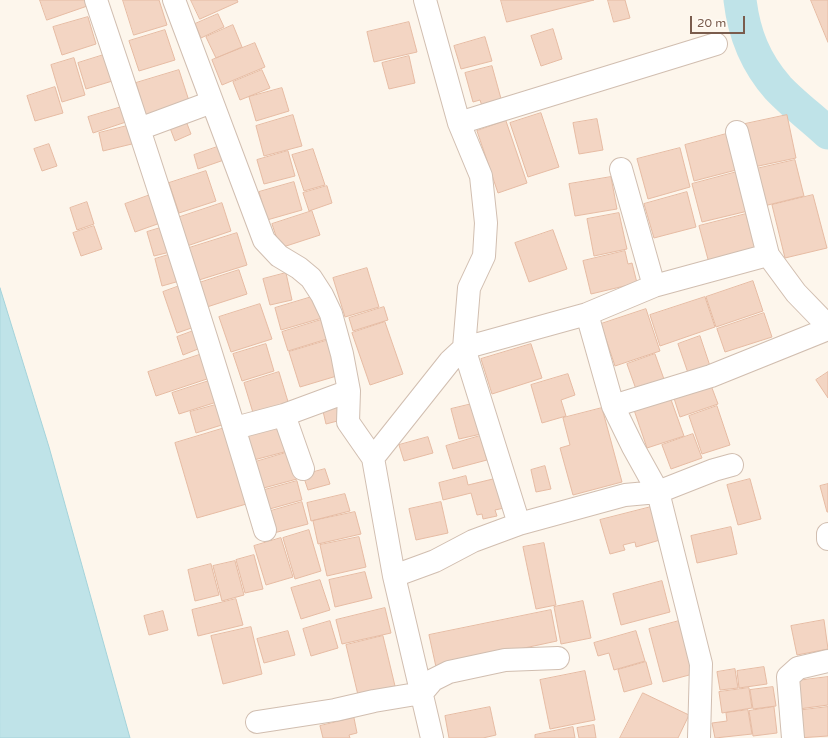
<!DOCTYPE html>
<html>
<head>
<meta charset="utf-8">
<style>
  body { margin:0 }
  #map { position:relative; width:828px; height:738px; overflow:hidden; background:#fdf6ec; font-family:"Varela Round",sans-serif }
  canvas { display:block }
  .scale { position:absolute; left:690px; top:16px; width:55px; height:18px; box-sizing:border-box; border:2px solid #7a5c4d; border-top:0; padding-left:5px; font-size:12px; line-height:14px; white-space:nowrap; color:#7a5c4d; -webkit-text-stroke:3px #fffaf3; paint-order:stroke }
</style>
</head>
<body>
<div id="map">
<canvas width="828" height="738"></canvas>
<div class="scale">20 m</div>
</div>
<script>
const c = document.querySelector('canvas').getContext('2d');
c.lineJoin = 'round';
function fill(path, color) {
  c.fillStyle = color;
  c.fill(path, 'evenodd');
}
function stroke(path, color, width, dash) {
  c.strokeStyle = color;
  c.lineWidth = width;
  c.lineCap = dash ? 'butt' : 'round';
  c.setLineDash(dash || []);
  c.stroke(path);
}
const water = new Path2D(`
  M0,288L49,447L130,738H0Z`);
fill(water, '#bfe3e8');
stroke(water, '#a5d3da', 1);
stroke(new Path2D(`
  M740,0C744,34 755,62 778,88C793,104 812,118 828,133`), '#bfe3e8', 33);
const building = new Path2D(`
  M40,0H95L96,3L47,20Z
  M123,0H159L167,25L134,35Z
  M191,0H237L238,2L200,19Z
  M501,0H594L507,22Z
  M608,0H625L630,18L614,22Z
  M811,0H828V42Z
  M218,14L224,27L201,38L195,24Z
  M88,17L96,44L62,55L53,27Z
  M409,22L417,52L374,62L367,32Z
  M233,25L242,47L216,58L206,37Z
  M553,29L562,59L541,66L531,36Z
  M165,30L175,60L139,71L129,41Z
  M485,37L492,61L461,69L454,46Z
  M255,43L265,67L222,85L212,60Z
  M110,53L119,79L86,89L78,63Z
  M409,56L415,83L389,89L382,63Z
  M74,58L85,95L62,102L51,65Z
  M492,66L503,106L484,112L480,100L473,102L465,73Z
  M179,70L190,104L146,117L136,83Z
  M262,70L270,88L240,100L233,82Z
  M55,87L63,113L35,121L27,96Z
  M282,88L289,111L256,121L249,97Z
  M125,106L129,121L93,133L88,117Z
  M541,113L559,167L528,177L510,123Z
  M293,115L302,146L264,156L256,126Z
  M787,115L796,158L754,167L745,124Z
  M597,119L603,150L579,154L573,123Z
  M186,121L191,134L175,141L170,128Z
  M506,121L527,183L498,193L477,131Z
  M131,125L136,143L103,151L99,133Z
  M730,133L740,169L694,181L685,145Z
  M49,144L57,166L42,171L34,149Z
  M220,146L224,160L198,169L194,155Z
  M680,148L690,187L648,199L637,159Z
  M313,149L325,185L304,191L292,155Z
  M288,151L295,176L264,184L257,160Z
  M795,160L804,196L764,206L756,169Z
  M206,171L216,201L179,213L169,183Z
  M737,172L748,211L702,222L692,184Z
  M611,177L617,209L575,216L569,184Z
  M294,182L302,210L267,220L259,192Z
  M327,186L332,203L309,211L303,193Z
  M687,192L696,227L654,238L644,204Z
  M153,194L163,222L135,232L125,204Z
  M813,195L827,248L785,258L772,205Z
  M87,202L94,224L77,230L70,208Z
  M222,203L231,231L187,246L177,218Z
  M312,211L320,235L280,248L272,224Z
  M619,213L627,249L594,256L587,219Z
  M746,214L756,251L709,263L699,226Z
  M94,226L102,249L81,256L73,233Z
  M167,226L174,251L154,256L147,232Z
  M553,230L567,269L529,282L515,243Z
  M237,233L247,265L199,280L189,248Z
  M625,251L628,264L632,263L637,283L591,294L583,261Z
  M175,253L183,280L162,286L155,259Z
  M367,268L379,307L345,317L333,278Z
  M239,270L247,294L207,307L199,283Z
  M286,273L292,300L270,305L263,279Z
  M753,281L763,311L716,327L706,297Z
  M185,284L200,325L177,333L163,292Z
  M315,296L322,318L281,330L275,308Z
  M705,297L715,327L660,346L650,315Z
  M260,304L272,339L231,352L219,317Z
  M384,307L388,320L353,331L349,318Z
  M646,309L660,351L615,366L601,324Z
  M764,313L772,337L725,352L717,329Z
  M321,320L327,339L288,351L282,332Z
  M385,322L403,374L370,385L352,333Z
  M196,330L203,347L183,355L177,337Z
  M700,336L710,366L688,373L678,344Z
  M329,340L340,375L300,387L289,352Z
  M266,344L274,371L242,381L233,354Z
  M531,344L542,378L492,394L481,359Z
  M205,353L213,377L156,396L148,372Z
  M655,354L665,382L637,392L627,364Z
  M279,372L289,405L254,416L244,383Z
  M828,372V398L816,380Z
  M568,374L575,395L561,400L566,416L542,423L531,385Z
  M212,380L220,401L179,414L172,393Z
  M709,380L718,404L680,417L672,392Z
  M669,394L684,436L647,448L633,407Z
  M340,402L345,419L326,424L322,407Z
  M219,404L225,424L196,433L190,412Z
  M472,404L481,434L459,439L451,409Z
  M717,406L730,445L702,454L689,416Z
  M602,408L622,482L573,495L560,448L570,445L563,418Z
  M280,421L288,451L250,461L242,431Z
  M228,427L250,503L197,518L175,443Z
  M693,434L702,458L671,469L662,445Z
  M480,436L487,460L453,469L446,446Z
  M428,437L433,453L404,461L399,445Z
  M289,452L297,479L260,489L252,463Z
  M545,466L551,489L536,492L531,470Z
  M325,469L330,484L308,490L303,475Z
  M466,476L468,485L497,478L504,508L495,510L497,516L483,519L482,514L477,515L471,493L443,500L439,483Z
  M750,479L761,519L738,525L727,485Z
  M297,481L302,500L266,510L261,491Z
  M828,484V512H827L820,486Z
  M345,494L350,511L311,521L307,503Z
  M302,502L308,524L270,534L264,513Z
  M441,502L448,533L416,540L409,509Z
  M651,507L660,540L636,547L635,542L623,545L625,550L610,554L600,520Z
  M355,512L361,534L318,544L313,521Z
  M731,527L737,554L697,563L691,536Z
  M309,530L321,571L295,579L283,538Z
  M359,537L366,567L327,576L320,545Z
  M281,538L293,577L266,585L254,546Z
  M544,543L556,605L536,609L523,547Z
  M254,555L263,589L245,593L236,560Z
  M235,561L244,595L222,601L213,566Z
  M211,564L219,595L195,601L188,570Z
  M365,572L372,598L335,607L329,580Z
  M320,580L330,610L301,619L291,588Z
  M662,581L670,612L621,625L613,594Z
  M236,599L243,625L198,636L192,610Z
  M583,601L591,638L561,644L554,607Z
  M385,608L391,633L342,644L336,620Z
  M551,610L557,641L436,667L429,635Z
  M163,611L168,630L149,635L144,616Z
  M824,620L828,649L797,655L791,626Z
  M330,621L338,648L311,656L303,629Z
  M679,621L693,674L663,682L649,629Z
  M251,627L262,674L223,684L211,636Z
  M288,631L295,655L264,663L257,639Z
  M636,631L645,661L614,670L609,653L598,656L594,643Z
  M383,636L395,686L358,695L346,645Z
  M646,662L652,684L624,692L618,670Z
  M764,667L767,684L739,688L737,671Z
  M735,669L738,688L720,690L717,672Z
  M585,671L595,720L550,729L540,680Z
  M828,677V705L799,709L796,681Z
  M773,687L776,706L753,709L750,690Z
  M749,688L752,708L722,713L719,692Z
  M643,693L689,715L678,738H620Z
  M490,707L496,735L483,738H449L445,716Z
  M774,707L777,733L753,736L749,711Z
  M828,707V736L798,738L795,711Z
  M748,710L752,734L715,738L712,723L727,721L726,713Z
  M354,718L357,733L349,735L350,738H323L320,726Z
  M594,725L596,738H579L577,728Z
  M573,727L575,738H535V735Z`);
fill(building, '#f3d5c3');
stroke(building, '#e6bba3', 1);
const minor = new Path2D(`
  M96,0C155,175 212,352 265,530
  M174,0L264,240L279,256L299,268L311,278L322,295L331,314L342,354L349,391L348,422L373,458
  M425,0L459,123L481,176L486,223L484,256L469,288L464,348L519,524
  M459,123L716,44
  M139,129L212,102
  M737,132L768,255L796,293L828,326
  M621,169L654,286
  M587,314L613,406L633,447L658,492L701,664L699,738
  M613,406L711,376L828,329
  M284,415L303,469
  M235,428L284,415L349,391
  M828,534V539
  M394,576L435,561L473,541L519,524L625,495L658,492L714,470L732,465
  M257,722L335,710L374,701L422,693L433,680L449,672L505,660L558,658
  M432,738L394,576L373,458L450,361L464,348L587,314L654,286L768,255
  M793,738L788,677L798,668L828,661`);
stroke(minor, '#d1beb0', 24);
stroke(minor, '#fff', 22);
</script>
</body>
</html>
